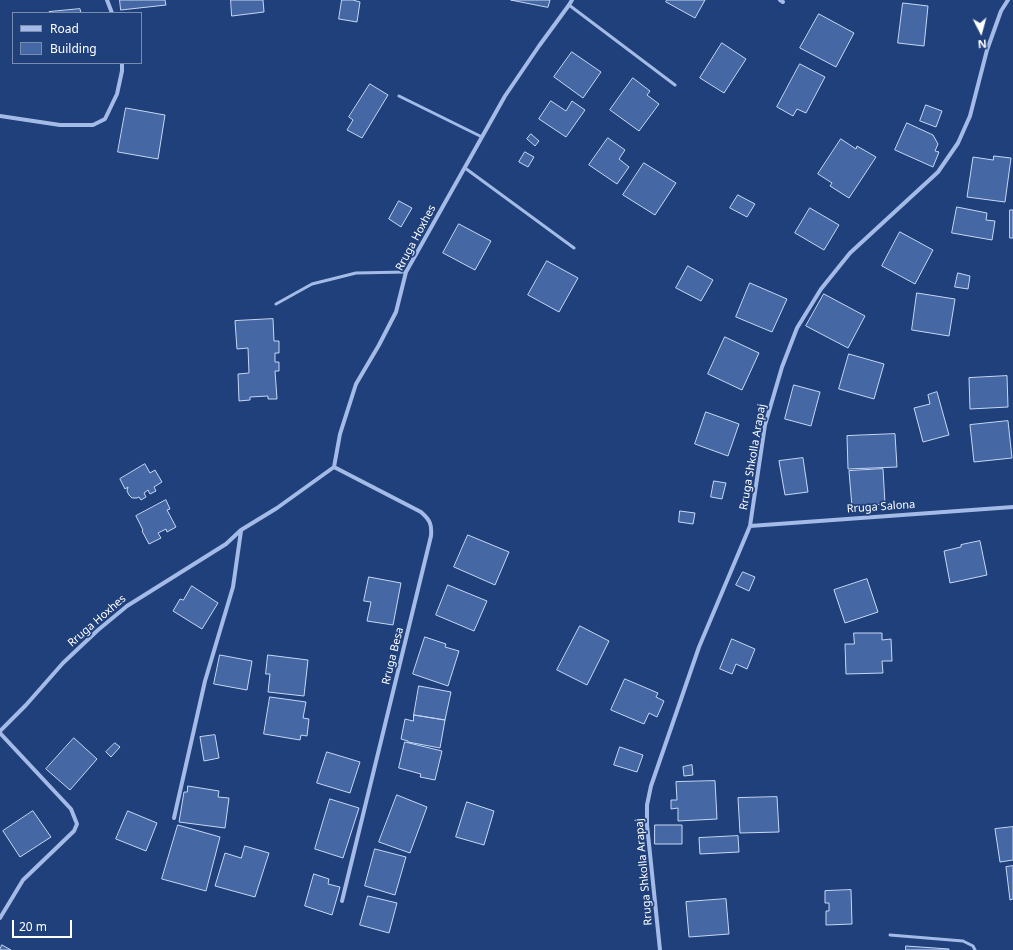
<!DOCTYPE html>
<html>
<head>
<meta charset="utf-8">
<style>
  body { margin:0 }
  #map { position:relative; width:1013px; height:950px; overflow:hidden; background:#20407c; font-family:"Noto Sans",sans-serif }
  canvas { display:block }
  .legend { position:absolute; left:12px; top:12px; width:130px; height:52px; box-sizing:border-box; background:#20407c; border:1px solid #798cb0; margin:0; padding:5px 7px; list-style:none; font-size:12px; color:#fff }
  .legend li { display:flex; align-items:center; gap:8px; height:20px }
  .legend b { width:20px; border:1px solid #798cb0 }
  .north { position:absolute; left:961px; top:12px; width:40px; height:40px; -webkit-text-stroke:3px #20407c; paint-order:stroke; rotate:174deg; font-size:11px; font-weight:700; line-height:16px; text-align:center; color:#fff }
  .north::after { content:''; display:block; margin:auto; width:14px; height:18px; background:#fff; clip-path:polygon(50% 0,100% 100%,50% 72%,0 100%) }
  .scale { position:absolute; left:12px; top:920px; width:60px; height:18px; box-sizing:border-box; border:2px solid #fff; border-top:0; padding-left:5px; font-size:12px; line-height:14px; white-space:nowrap; color:#fff; -webkit-text-stroke:3px #20407c; paint-order:stroke }
</style>
</head>
<body>
<div id="map">
<canvas width="1013" height="950"></canvas>
<ul class="legend">
<li><b style="height:5px;background:#a3bbe6"></b>Road</li>
<li><b style="height:11px;background:#4567a3"></b>Building</li>
</ul>
<div class="north">N</div>
<div class="scale">20 m</div>
</div>
<script>
const c = document.querySelector('canvas').getContext('2d');
c.lineJoin = 'round';
function fill(path, color) {
  c.fillStyle = color;
  c.fill(path, 'evenodd');
}
function stroke(path, color, width, dash) {
  c.strokeStyle = color;
  c.lineWidth = width;
  c.lineCap = dash ? 'butt' : 'round';
  c.setLineDash(dash || []);
  c.stroke(path);
}
function drawText(font, color, halo, rows, align = 'center') {
  c.font = font + ' "Noto Sans",sans-serif';
  c.lineWidth = 3.5;
  c.setLineDash([]);
  c.textBaseline = 'middle';
  c.strokeStyle = halo;
  c.fillStyle = color;
  for (const [text, x, y, turn = 0] of rows) {
    c.save();
    c.translate(x, y);
    c.rotate((+turn || 0) * Math.PI / 180);
    c.textAlign = isNaN(turn) ? turn : align;
    if (halo) c.strokeText(text, 0, 0);
    c.fillText(text, 0, 0);
    c.restore();
  }
}
const building = new Path2D(`
  M120,0H165L166,5L121,10Z
  M231,0H263L264,12L232,16Z
  M342,0H353L360,2L357,22L339,19Z
  M511,0H550L548,7Z
  M667,0H705L695,18L666,2Z
  M903,3L928,6L924,46L898,43Z
  M80,9L81,13H49V12Z
  M819,14L854,33L836,67L800,48Z
  M722,43L746,59L724,93L700,78Z
  M572,52L601,72L583,98L554,77Z
  M800,64L825,77L806,113L797,109L793,116L777,107Z
  M633,78L650,91L647,95L659,104L639,131L610,110Z
  M370,84L388,95L362,138L347,130L353,120L349,117Z
  M551,101L566,111L572,101L585,110L566,137L539,119Z
  M926,105L942,111L936,127L920,121Z
  M126,108L165,115L158,159L118,152Z
  M907,123L933,135L938,144L935,151L939,152L933,167L895,150Z
  M531,134L539,141L535,146L527,139Z
  M608,138L625,150L619,159L629,167L617,184L589,165Z
  M841,139L856,149L857,146L876,157L849,198L830,186L832,183L818,174Z
  M525,152L534,157L528,167L519,162Z
  M994,156L1011,158L1005,202L967,197L973,157L993,160Z
  M644,163L676,183L655,215L623,195Z
  M738,195L755,204L747,217L730,208Z
  M399,201L412,208L401,227L389,219Z
  M957,207L987,213L986,220L995,221L992,240L952,233Z
  M810,208L839,225L824,250L795,233Z
  M1010,210H1013V238H1010Z
  M459,224L491,241L475,270L443,253Z
  M900,232L933,250L915,284L882,266Z
  M547,261L578,278L559,312L528,295Z
  M688,266L713,280L701,301L676,288Z
  M958,273L970,276L968,289L955,287Z
  M750,283L787,299L772,332L736,317Z
  M917,293L955,299L949,336L912,330Z
  M824,294L865,316L848,348L806,326Z
  M273,319L274,341H279V353H275V362H279V371H275L277,399H268V396L250,397V400L239,401L238,374L249,373L248,348L237,349L235,321Z
  M725,337L759,353L742,390L708,374Z
  M849,354L884,364L874,399L839,389Z
  M1007,376L1008,407L970,409L969,378Z
  M794,385L820,392L811,426L785,419Z
  M937,392L949,435L923,442L914,408L930,404L928,395Z
  M706,412L739,424L728,456L695,444Z
  M1008,421L1012,458L974,462L970,425Z
  M895,434L897,467L848,469L847,436Z
  M803,458L808,492L785,495L779,461Z
  M145,464L150,473L155,470L162,482L154,487L156,491L150,494L148,490L144,493L146,497L141,500L139,497L137,498H132L129,495L127,491L128,487L125,489L120,479Z
  M883,469L885,504L852,507L849,471Z
  M714,481L726,483L722,499L711,497Z
  M166,500L170,509L167,510L176,527L167,532L166,529L158,533L161,538L149,544L142,531L143,530L136,516Z
  M680,511L695,513L693,524L679,522Z
  M468,535L509,552L495,585L454,567Z
  M980,541L987,575L950,583L944,551L961,547V545Z
  M743,572L755,577L749,591L736,585Z
  M369,577L401,583L393,625L367,621L371,602L364,601Z
  M867,579L878,612L845,623L834,590Z
  M448,585L487,601L474,631L436,615Z
  M192,586L218,603L202,629L173,611L180,599L183,600Z
  M580,626L609,641L587,685L557,670Z
  M854,633H882V640L891,639L892,661H882L883,673L846,674L845,644H854Z
  M425,637L446,644L445,647L459,651L448,686L413,674Z
  M732,639L755,649L747,669L736,664L732,674L720,669Z
  M220,655L252,661L247,690L214,684Z
  M268,655L308,660L304,696L268,692L270,674H266Z
  M625,679L658,693L656,697L664,701L657,717L649,713L644,724L611,710Z
  M419,686L451,692L445,720L414,715Z
  M270,697L306,702L303,718L309,719L307,736L301,735L300,740L264,734Z
  M414,715L445,720L440,748L408,742V741L401,739L405,719L413,721Z
  M215,735L219,758L204,761L200,737Z
  M74,738L97,759L70,790L46,769Z
  M405,742L442,751L435,780L420,777L421,774L399,768Z
  M115,743L120,747L111,757L106,752Z
  M620,747L643,755L637,772L614,765Z
  M327,752L360,762L350,793L317,783Z
  M692,765L693,775L684,776L683,767Z
  M715,781L717,819L678,821V808L671,809V800H677L676,782Z
  M188,786L219,791L218,797L229,798L225,828L179,822L184,792H187Z
  M397,795L427,807L410,853L379,842Z
  M777,797L779,832L740,833L738,798Z
  M330,799L359,808L343,858L315,849Z
  M467,802L494,811L484,845L456,837Z
  M33,811L51,837L20,857L3,831Z
  M128,811L157,823L146,851L116,839Z
  M178,825L220,837L206,891L162,879Z
  M655,825H682V844H655Z
  M1013,827V860L1000,862L995,829Z
  M738,836L739,852L700,854L699,838Z
  M245,846L269,853L255,897L215,886L225,853L241,858Z
  M375,849L406,857L395,895L365,886Z
  M1013,866V899L1010,900L1006,867Z
  M314,874L329,879L328,884L340,887L332,915L305,906Z
  M851,890L852,924L826,925V911H829V903H825V891Z
  M368,896L397,903L389,933L360,925Z
  M726,899L729,934L689,937L686,902Z
  M2,945L11,950H0Z
  M906,946L949,949V950H906Z`);
fill(building, '#4567a3');
stroke(building, '#c6d7f5', 1);
stroke(new Path2D(`
  M569,5L675,85
  M399,96L482,137
  M465,168L574,248
  M276,304L312,284L356,273L406,272
  M890,935L963,941L973,946L975,950`), '#a3bbe6', 3);
stroke(new Path2D(`
  M107,0L112,13
  M780,0L783,2
  M0,116L60,125H93L105,119L117,94L122,71V63
  M334,467L421,512C430,520 432,524 431,536L342,901
  M750,526L1013,507
  M0,731L26,705L63,663L98,630L127,606L226,544L241,530L277,508L334,467L340,434L356,384L379,345L396,312L406,272L505,96L539,46L569,5L572,0
  M0,733L71,809L77,824L74,831L23,880L0,918
  M174,818L205,681L233,587L241,531
  M660,950L647,825V805L651,786L699,647L750,526L765,425L782,367L797,328L821,289L850,253L938,172L958,143L970,116L987,50L1001,11L1008,0`), '#a3bbe6', 4);
drawText('11px', '#fff', '#20407c', [
  ["Rruga Hoxhes",416,238,-62],
  ["Rruga Shkolla Arapaj",753,457,-80],
  ["Rruga Salona",881,507,-4],
  ["Rruga Hoxhes",97,621,-41],
  ["Rruga Besa",393,656,-76],
  ["Rruga Shkolla Arapaj",644,872,-95]
]);
</script>
</body>
</html>
